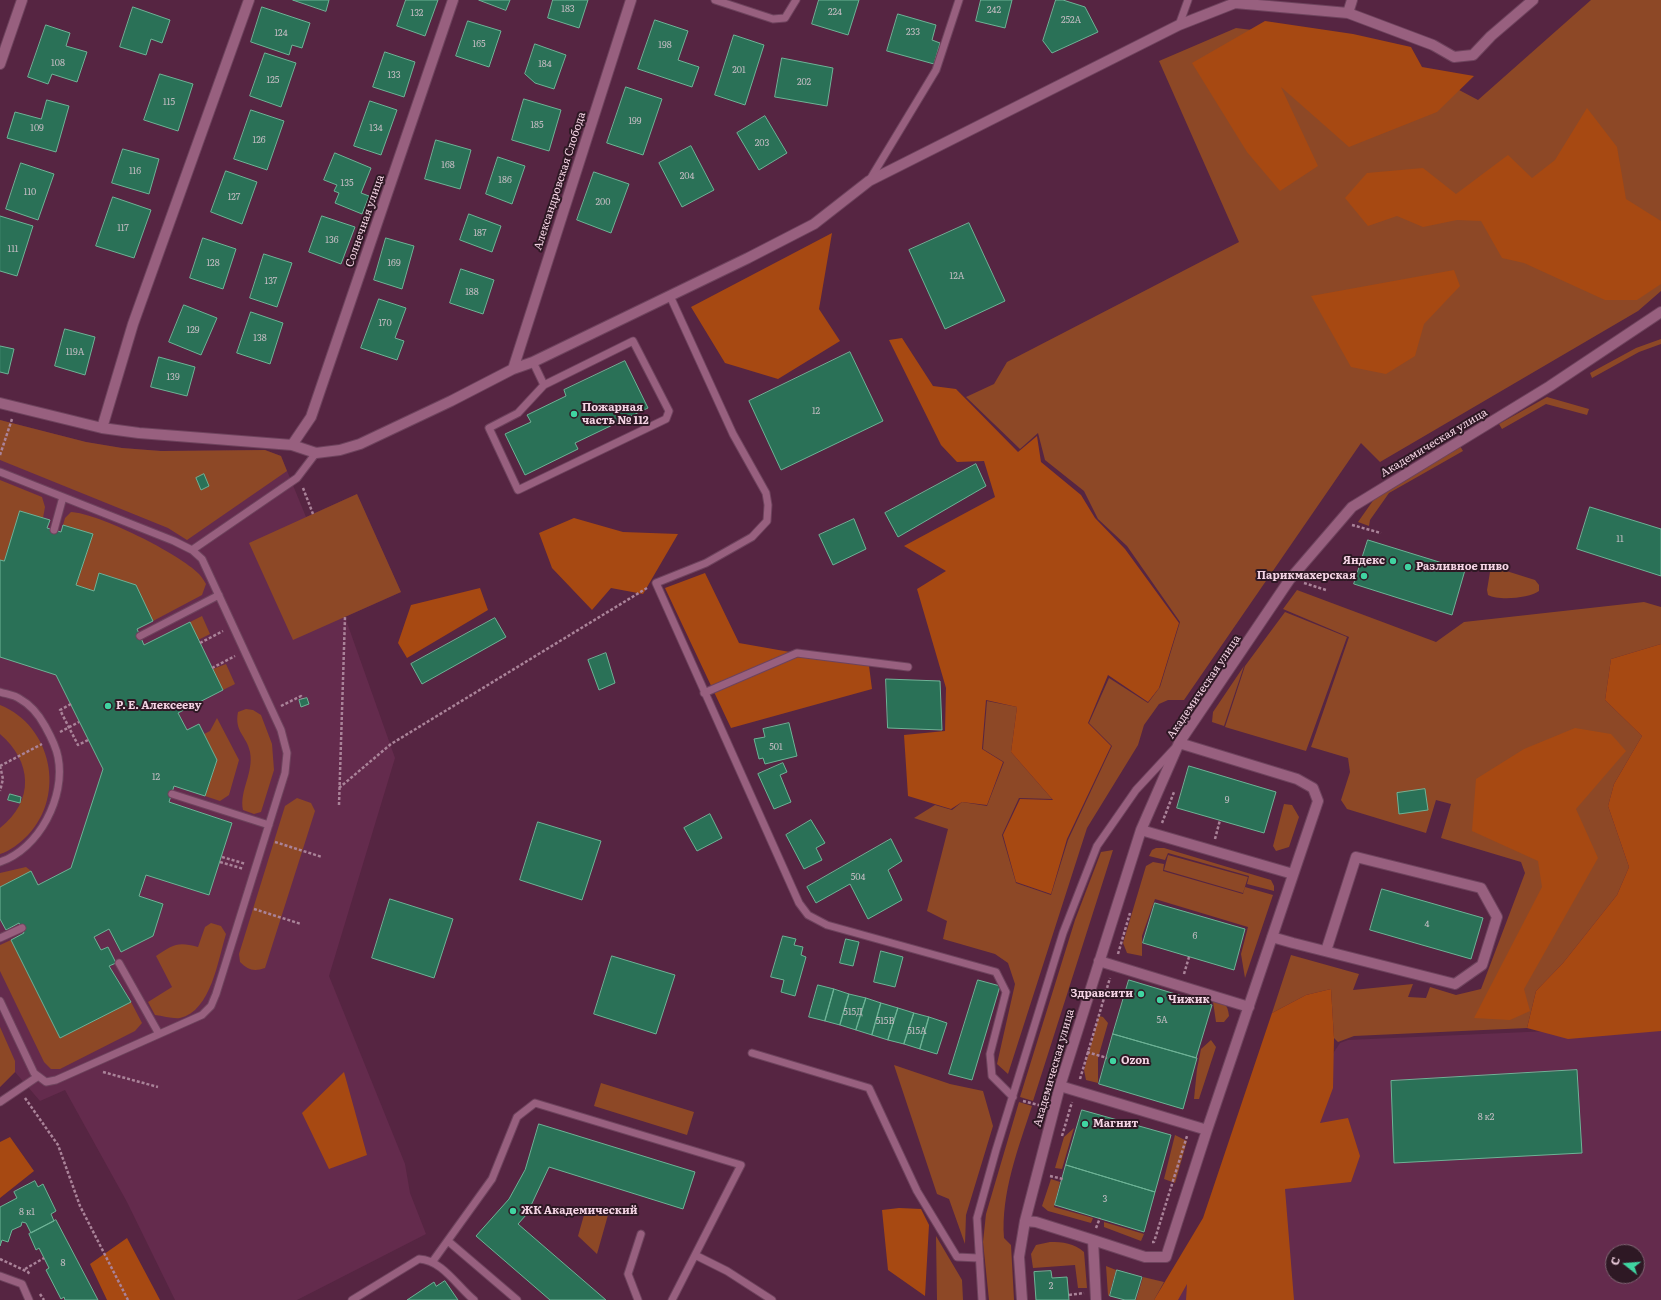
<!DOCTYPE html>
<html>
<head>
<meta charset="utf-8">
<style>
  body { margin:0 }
  #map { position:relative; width:1661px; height:1300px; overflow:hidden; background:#562542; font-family:Literata,serif }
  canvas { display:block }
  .north { position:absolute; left:1605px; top:1244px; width:40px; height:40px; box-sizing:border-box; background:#2e1824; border:1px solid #7d6371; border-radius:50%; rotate:287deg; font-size:11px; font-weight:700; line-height:16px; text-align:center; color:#f4d4e4 }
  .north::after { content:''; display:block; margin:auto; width:14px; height:18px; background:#40d4a1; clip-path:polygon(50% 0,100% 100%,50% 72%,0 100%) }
</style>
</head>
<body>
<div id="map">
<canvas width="1661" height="1300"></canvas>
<div class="north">С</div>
</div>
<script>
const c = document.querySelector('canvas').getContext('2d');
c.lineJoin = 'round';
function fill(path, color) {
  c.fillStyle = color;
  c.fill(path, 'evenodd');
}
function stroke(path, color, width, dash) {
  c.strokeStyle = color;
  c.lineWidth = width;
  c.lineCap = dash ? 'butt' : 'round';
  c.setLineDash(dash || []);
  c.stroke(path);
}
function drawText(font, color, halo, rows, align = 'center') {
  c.font = font + ' Literata,serif';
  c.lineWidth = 4;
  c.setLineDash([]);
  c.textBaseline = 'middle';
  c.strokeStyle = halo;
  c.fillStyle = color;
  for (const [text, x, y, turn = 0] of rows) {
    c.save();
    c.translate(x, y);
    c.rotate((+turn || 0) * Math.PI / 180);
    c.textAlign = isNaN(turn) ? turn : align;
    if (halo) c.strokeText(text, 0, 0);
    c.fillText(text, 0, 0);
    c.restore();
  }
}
fill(new Path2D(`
  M0,420L86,442L122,448L161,451L265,450L281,456L306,517L357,494L401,592L345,617L395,758L329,976L405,1164L410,1193L426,1234L297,1300H175L127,1202L65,1090L40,1101L15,1072L0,1087Z
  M1661,1026V1300H1168L1340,1043L1348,1040ZM1613,1252H1637V1276H1613Z`), '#642b4d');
fill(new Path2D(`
  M1591,0H1661V291L1638,311L1380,462L1361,443L1184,700H1168L1159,704L1144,725L1138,745L1087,828L1008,1074L997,1064L1015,984L1008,963L995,954L943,939L947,921L927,911L948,829L914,818L935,805L952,810L962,802L987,806L1004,762L983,749L987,701L1017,707L1011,752L1052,799L1019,798L1002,835L1016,883L1051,895L1068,840L1112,746L1089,723L1109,678L1148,703L1160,687L1180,622L1127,546L1098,519L1084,491L1045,460L1038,433L1020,449L966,397L994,384L1007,362L1239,242L1159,61L1236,28L1374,45L1478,100Z
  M1661,339V344L1639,352L1592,378L1590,373L1636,348Z
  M1547,397L1589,409L1587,415L1546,404L1502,429L1499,424Z
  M0,420L86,442L122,448L161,451L265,450L281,456L287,471L187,540L168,528L0,460Z
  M1460,446L1463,451L1389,493L1370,520L1369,526L1358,522L1377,495Z
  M0,480L42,497L45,507L43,518L20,511L4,561L0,560Z
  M357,494L401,592L293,640L249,543Z
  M71,512C98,513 180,554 199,574C202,577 204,581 206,584L202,595L153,621L135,585L100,573L94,591L76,585L93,534L63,525L65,518Z
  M1500,569L1535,580L1539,585V591C1530,598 1499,601 1488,595L1487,590L1490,572Z
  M1297,590L1436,642L1464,622L1644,602L1661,607V644L1611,659L1605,700L1642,736L1614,784L1608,806L1629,867L1617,895L1563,963L1536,991L1527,1028L1354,1036L1338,1042L1334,1038L1331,989L1306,995L1272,1013L1291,955L1359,974L1353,990L1413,984L1408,997L1426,998L1430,987L1456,995L1481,989L1525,873L1521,862L1441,838L1451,804L1436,800L1426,833L1347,809L1341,800L1350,772L1348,758L1311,747L1349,637L1283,609Z
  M1285,612L1347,637L1306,751L1225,727L1245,666Z
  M202,616L210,634L198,640L190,622Z
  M226,664L235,684L223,690L213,669Z
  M1244,666L1224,726L1212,722L1213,712Z
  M0,705C52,726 66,795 28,835C20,843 10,851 0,854V828C35,801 32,761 0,734Z
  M246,709L253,710L261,715L272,744L274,770L261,812L254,814L243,810C239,791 254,773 250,752C247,736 234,732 238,712Z
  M217,718L239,760L229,795L220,801L205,796L217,760L204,734L210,731Z
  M297,798L311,803L315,811L265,968C254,972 248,970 240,962L239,954L285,806Z
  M1284,804L1292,805L1299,817L1289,847L1276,851L1273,846Z
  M1156,848H1164L1271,880L1274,886V891L1247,884L1249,876L1168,853L1165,860L1149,856L1152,850Z
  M1113,850L1033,1101L1020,1097L1075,920L1101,852Z
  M1168,855L1248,877L1243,893L1164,870Z
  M1153,862L1164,864L1163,871L1243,894L1245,887L1273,895L1245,978L1241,954L1248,927L1155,899L1142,936V956L1127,953L1123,943L1126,933L1146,866Z
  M26,867L31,871L0,887V873Z
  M211,923L221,926L226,934C218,960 211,1011 180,1018C173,1019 163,1016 155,1015L148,1002L172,987L156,956C173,945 177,941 198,947L205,927Z
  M11,940L60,1038L131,1002L142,1023L135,1031L60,1069H51L44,1062L0,971V945Z
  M1212,995C1223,1001 1228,1004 1229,1016L1224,1022H1216Z
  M1099,1016L1103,1017L1108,1023L1098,1058V1083L1086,1080L1084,1070Z
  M0,1027L15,1061V1072L0,1087Z
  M1211,1040L1216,1047L1199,1099H1194L1197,1069L1201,1049Z
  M894,1065L950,1084L983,1091L993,1126L966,1215L965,1244L949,1199L937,1194Z
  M601,1083L694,1112L687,1135L594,1106Z
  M1019,1102L1032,1106C1018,1149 1001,1193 1004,1238L1011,1245L1014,1300H989L983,1242L986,1214Z
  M1074,1128L1062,1169L1055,1168L1064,1137Z
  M1175,1135L1187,1141L1175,1183L1164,1179Z
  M1051,1179L1060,1182L1054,1207L1093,1218L1091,1223L1048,1211L1042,1206Z
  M586,1208L608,1215L597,1254L578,1236Z
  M1104,1222L1144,1234L1141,1241L1104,1227Z
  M936,1236L962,1280L963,1300H937Z
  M1050,1242C1063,1242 1074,1243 1084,1252L1087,1288H1078L1075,1265L1033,1268L1031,1254L1036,1245Z
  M1106,1266L1116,1270L1109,1296L1108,1295Z
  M1143,1277L1164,1282L1154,1300H1136Z`), '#8d4826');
fill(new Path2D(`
  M1265,21L1353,34L1411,47L1422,67L1474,76L1437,112L1349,147L1281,87L1318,166L1280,191L1247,152L1192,63Z
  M1587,108L1617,147L1626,199L1661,221V284L1637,300H1605L1524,263L1502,258L1481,221L1457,220L1423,227L1397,216L1368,226L1345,198L1367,173L1423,168L1456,194L1508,155L1532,178L1555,160Z
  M832,233L819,309L840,341L778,379L725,363L691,307Z
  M1454,270L1460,286L1424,324L1415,356L1386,374L1351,367L1311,296Z
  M902,338L933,386L956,389L1018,452L1037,436L1041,462L1081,495L1095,518L1125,549L1179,623L1159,688L1148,702L1108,675L1088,723L1111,746L1067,839L1051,894L1016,882L1003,835L1020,799L1053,800L1011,752L1017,707L986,700L982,749L1003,762L987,805L962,802L951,809L908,796L904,735L945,731L946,688L917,589L946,571L904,546L995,497L984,461L957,462L941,445L889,340Z
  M574,518L623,532L678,534L643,594L611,588L592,610L552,568L539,533Z
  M705,573L739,643L869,666L872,689L731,728L665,588Z
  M480,588L488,610L407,658L398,643L411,605Z
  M1661,644V1031L1568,1039L1527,1028L1536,991L1563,963L1617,895L1629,867L1608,806L1614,784L1642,736L1605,700L1611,659Z
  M1575,728L1611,734L1626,751L1576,809L1598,858L1524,989L1530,1011L1510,1020L1474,1018L1542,887L1538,861L1472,831L1476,779L1524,749Z
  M1331,989L1334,1038L1333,1088L1320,1123L1348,1118L1360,1156L1351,1182L1285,1189L1294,1300H1186L1187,1284L1178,1300H1154L1203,1218L1272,1013L1306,995Z
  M344,1072L367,1155L329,1169L302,1113Z
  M10,1137L34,1171L0,1198V1142Z
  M899,1208L921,1209L929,1225L925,1296L888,1270L882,1210Z
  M127,1238L160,1300H107L90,1264Z`), '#a74912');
const building = new Path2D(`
  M293,0H329L326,11Z
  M406,0H438L425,36L397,26Z
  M479,0H510L506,10Z
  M553,0H588L579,28L548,18Z
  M819,0H859L848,35L812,24Z
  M981,0H1012L1005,28L976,21Z
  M1056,0H1063L1085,7L1098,32L1052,53L1043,41Z
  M133,7L170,20L162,43L151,39L146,55L120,47Z
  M262,7L310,23L302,48L292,45L289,55L251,42Z
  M898,14L936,25L932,40L940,43L934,64L887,51Z
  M655,20L688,31L678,60L699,67L692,87L638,69Z
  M468,21L501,31L489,67L456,56Z
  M46,25L70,33L66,46L87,52L77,82L52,74L48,84L28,77Z
  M734,35L764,45L745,105L715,95Z
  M535,44L566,55L554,89L535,83L525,74Z
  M385,52L415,62L404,97L373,87Z
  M265,53L296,63L281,107L250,96Z
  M782,58L833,68L827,106L775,97Z
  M160,74L193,84L178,131L144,120Z
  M626,87L662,99L643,155L607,143Z
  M524,99L561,110L549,151L512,140Z
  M47,100L69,106L56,152L7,138L15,112L41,119Z
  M370,101L397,110L381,155L354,146Z
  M251,110L284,121L267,170L234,159Z
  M765,116L787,153L759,170L737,133Z
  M436,140L471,150L460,189L425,179Z
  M691,146L714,190L682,207L659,163Z
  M123,149L159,159L149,194L112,183Z
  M335,153L371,168L361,193L369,196L362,214L335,203L339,193L334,191L337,185L324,180Z
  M498,157L525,166L512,204L486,194Z
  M21,163L54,174L38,220L6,209Z
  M226,171L257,182L242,224L211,212Z
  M594,172L629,184L611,233L577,220Z
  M113,197L151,210L134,258L96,246Z
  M469,214L501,226L492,252L460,240Z
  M0,216L33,226L17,276L0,271Z
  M322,216L355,227L341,264L309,252Z
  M969,223L1005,301L945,329L909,250Z
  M203,238L236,249L223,289L190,278Z
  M386,238L414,246L402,289L374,280Z
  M264,254L292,263L277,307L250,298Z
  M461,269L494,280L483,314L450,303Z
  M379,299L406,308L395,338L404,341L397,360L361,348Z
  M184,305L217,318L201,355L169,342Z
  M251,312L283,323L270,364L237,353Z
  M65,329L95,337L85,375L55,366Z
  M0,346L14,349L8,374L0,372Z
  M850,352L883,421L781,470L749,401Z
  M159,357L195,367L187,396L151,387Z
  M625,361L648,408L575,443L578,449L525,475L505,434L531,422L527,415L566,396L564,390Z
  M976,464L986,486L898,537L885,513Z
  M204,474L209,486L201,490L196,478Z
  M1590,507L1661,529V576L1577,549Z
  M20,511L50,520L47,528L61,532L63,525L93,534L76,585L94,591L99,573L136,585L153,621L137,629L144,645L190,622L223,690L178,713L187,730L199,724L217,760L205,796L174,786L169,802L232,823L209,895L146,875L139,896L163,904L153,936L121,952L109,929L94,937L101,950L108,947L116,963L109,966L131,1002L60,1038L11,940L24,933L19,923L6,930L0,919V887L31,871L38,885L71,868L103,769L56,675L0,657V560L4,561Z
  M854,519L866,549L833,565L819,535Z
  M1368,540L1465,570L1452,615L1354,584Z
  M495,618L506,637L422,684L411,664Z
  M606,653L615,683L599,690L588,660Z
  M886,679L940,681L942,730L888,728Z
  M307,698L309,704L301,707L299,700Z
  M789,723L797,756L765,764L763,758L759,759L754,739L765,737L763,729Z
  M783,763L787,772L780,775L791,802L774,809L758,774Z
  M1189,766L1276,792L1264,833L1177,808Z
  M1425,789L1428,810L1399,814L1397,793Z
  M10,794L21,797L20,803L8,800Z
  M710,814L722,838L697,851L684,828Z
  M811,820L825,843L816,848L822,860L804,869L786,835Z
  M538,822L601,841L582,900L520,880Z
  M891,839L902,861L888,870L902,900L868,919L850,884L816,903L807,887Z
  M1382,889L1483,918L1471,959L1370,930Z
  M390,899L453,919L434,978L372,958Z
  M1155,903L1245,929L1234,970L1143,943Z
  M783,936L796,939L794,945L803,947L801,955L806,957L795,996L781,992L784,980L771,977Z
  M846,939L859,942L853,966L840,963Z
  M881,951L903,957L895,987L874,982Z
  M612,956L675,975L656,1034L594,1014Z
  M978,980L1000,986L972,1080L949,1074Z
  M1129,980L1212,1005L1196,1058L1113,1034Z
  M818,985L834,989L825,1021L809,1017Z
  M834,989L849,994L840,1025L825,1021Z
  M849,994L866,998L856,1030L840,1025Z
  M866,998L881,1003L872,1035L856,1030Z
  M881,1003L898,1008L888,1040L872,1035Z
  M898,1008L914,1013L904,1044L888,1040Z
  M914,1013L929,1017L920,1049L904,1044Z
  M929,1017L947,1023L937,1054L920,1049Z
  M1113,1034L1197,1058L1183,1109L1099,1084Z
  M1577,1070L1582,1153L1394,1163L1391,1081Z
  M1082,1110L1171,1135L1155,1192L1066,1165Z
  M539,1124L695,1172L683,1209L549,1167L527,1214L518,1224L606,1300H550L476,1236L509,1199L525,1170Z
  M1066,1165L1155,1192L1144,1232L1055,1205Z
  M35,1181L38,1187L43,1184L56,1211L51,1214L54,1221L31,1233L26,1223L22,1222L21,1226L12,1230L8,1242L2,1240L0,1246V1207L17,1198L14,1192Z
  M56,1220L98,1300H65L64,1297L61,1299L46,1270L49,1268L39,1248L36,1250L29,1234Z
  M1117,1270L1142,1277L1135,1300H1125L1110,1296Z
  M1051,1271L1052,1278L1067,1277L1069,1300H1036L1034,1272Z
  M445,1281L458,1300H407L434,1282L436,1286Z`);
fill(building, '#2a7157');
stroke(building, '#6db396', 1);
const lane = new Path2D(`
  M715,0L773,19L785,18L796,0
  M1179,25L1188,0
  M869,181L936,70L959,0
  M670,296L733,434L766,493L768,505L767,521L752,537L706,563L656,583L799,903L808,915L827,925L996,972L1006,992L990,1054L992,1076L1013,1097
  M633,341L669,411L666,419L518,490L489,428L518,413L544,385Z
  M533,362L544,385
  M0,472L174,541L192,550L202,559L281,730L287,753L285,773L216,994L211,1006L202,1015L56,1080L46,1082L34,1073L0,1001
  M54,530L63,497
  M192,550L297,478L316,453
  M140,636L219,595
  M0,692C6,694 15,695 20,699C31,705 39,715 45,726C50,735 56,746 58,757C66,797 39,849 0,862
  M704,693L797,653L908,667
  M172,794L269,825
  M0,938L22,928
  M119,963L159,1034
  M752,1053L869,1088L917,1191L957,1257L978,1258
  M0,1102L37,1077
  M448,1241L517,1300
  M695,1255L727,1271L772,1300
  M433,1261L492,1179L517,1117L535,1103L741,1165L672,1300
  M0,1276L22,1284L29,1300
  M352,1300L419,1259C442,1260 457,1286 474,1300
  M638,1300L628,1274L641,1234
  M982,1300L977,1218L996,1150L1063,933L1097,846L1136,790L1174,749`);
const street = new Path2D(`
  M1348,13L1433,45L1454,57L1473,55L1491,36L1533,0
  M0,64L22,0
  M513,369L631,0
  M0,403L102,428L139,433L292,445L316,453L340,450L360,444L451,401L513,369L533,362L748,258L814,224L869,181L1179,25L1235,3L1348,13L1352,0
  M102,428L133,324L249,0
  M292,445L311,417L453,0
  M1141,830L1293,874
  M1272,937L1293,943L1455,984L1482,965L1497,917L1481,888L1356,857L1326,951
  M1099,961L1249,1007
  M1060,1086L1207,1130L1318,801L1313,788L1297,779L1179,743
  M1025,1221L1036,1222L1093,1240L1096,1300
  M1093,1240L1145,1257H1166L1207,1130
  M1022,1300L1019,1257L1025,1221L1060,1086L1141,830L1179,743L1290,579L1352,507L1550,386L1661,312`);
stroke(lane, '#6e435d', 9);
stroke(street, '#6e435d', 12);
stroke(new Path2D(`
  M0,455L12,419
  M303,488L313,514
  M1352,525L1381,533
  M1304,583L1326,590
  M200,643L223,631
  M212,668L235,656
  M71,704L60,710L78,745L88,740
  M281,706L301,696L302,699
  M60,732L79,722
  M0,766L42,744
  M0,766L3,779L0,791
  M339,788L391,744L647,588
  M339,805L345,617
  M1162,823L1174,792
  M1215,839L1220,820
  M275,842L322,857
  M222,857L246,864
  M220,862L244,869
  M254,909L301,924
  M1118,954L1130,913
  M1184,974L1189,957
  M1087,1052L1107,1058
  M103,1072L158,1087
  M1080,1079L1110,978
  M25,1098L58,1145L80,1206L128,1300
  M1023,1101L1042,1106
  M1062,1136L1072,1102
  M1050,1176L1063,1179
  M1096,1228L1100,1218
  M1152,1242H1154L1187,1136
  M0,1259L28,1272L30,1275
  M25,1269L44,1258
  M40,1294L44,1300
  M1069,1295L1084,1293`), '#aa8399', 2.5, [3, 2]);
stroke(lane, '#98607f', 7);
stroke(street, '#98607f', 10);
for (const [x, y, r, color] of [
  [574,414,4,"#40d4a1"],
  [1393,561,4,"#40d4a1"],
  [1408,567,4,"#40d4a1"],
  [1364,576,4,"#40d4a1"],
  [108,706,4,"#40d4a1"],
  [1141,994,4,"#40d4a1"],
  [1160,1000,4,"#40d4a1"],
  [1113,1061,4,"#40d4a1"],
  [1085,1124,4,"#40d4a1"],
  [513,1211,4,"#40d4a1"]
]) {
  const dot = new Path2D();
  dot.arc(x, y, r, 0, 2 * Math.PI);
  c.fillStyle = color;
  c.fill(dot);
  stroke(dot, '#2e1824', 1.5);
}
drawText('9px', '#c2bbc1', null, [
  ["183",568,9],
  ["242",994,10],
  ["224",835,12],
  ["132",417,13],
  ["252А",1071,20],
  ["233",913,32],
  ["124",281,33],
  ["165",479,44],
  ["198",665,45],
  ["108",58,63],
  ["184",545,64],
  ["201",739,70],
  ["133",394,75],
  ["125",273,80],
  ["202",804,82],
  ["115",169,102],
  ["199",635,121],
  ["185",537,125],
  ["109",37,128],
  ["134",376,128],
  ["126",259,140],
  ["203",762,143],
  ["168",448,165],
  ["116",135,171],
  ["204",687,176],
  ["186",505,180],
  ["135",347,183],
  ["110",30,192],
  ["127",234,197],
  ["200",603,202],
  ["117",123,228],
  ["187",480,233],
  ["136",332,240],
  ["111",13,249],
  ["128",213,263],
  ["169",394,263],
  ["12А",957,276],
  ["137",271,281],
  ["188",472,292],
  ["170",385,323],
  ["129",193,330],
  ["138",260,338],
  ["119А",75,352],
  ["139",173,377],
  ["12",816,411],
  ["11",1620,539],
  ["501",776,747],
  ["12",156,777],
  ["9",1227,800],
  ["504",858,877],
  ["4",1427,924],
  ["6",1195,936],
  ["515Д",853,1012],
  ["5А",1162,1020],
  ["515В",885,1021],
  ["515А",917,1031],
  ["8 к2",1486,1117],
  ["3",1105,1199],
  ["8 к1",27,1212],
  ["8",63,1263],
  ["2",1051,1286]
]);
drawText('11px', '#f4d4e4', '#2e1824', [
  ["Александровская Слобода",560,181,-72],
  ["Солнечная улица",365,221,-71],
  ["Академическая улица",1434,443,-31],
  ["Академическая улица",1204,687,-56],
  ["Академическая улица",1054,1068,-74]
]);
drawText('bold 11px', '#f4d4e4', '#2e1824', [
  ["Пожарная",582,408],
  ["часть № 112",582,421],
  ["Яндекс",1385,561,"right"],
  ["Разливное пиво",1416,567],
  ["Парикмахерская",1356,576,"right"],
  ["Р. Е. Алексееву",116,706],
  ["Здравсити",1133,994,"right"],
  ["Чижик",1168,1000],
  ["Ozon",1121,1061],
  ["Магнит",1093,1124],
  ["ЖК Академический",521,1211]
], 'left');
</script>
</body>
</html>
